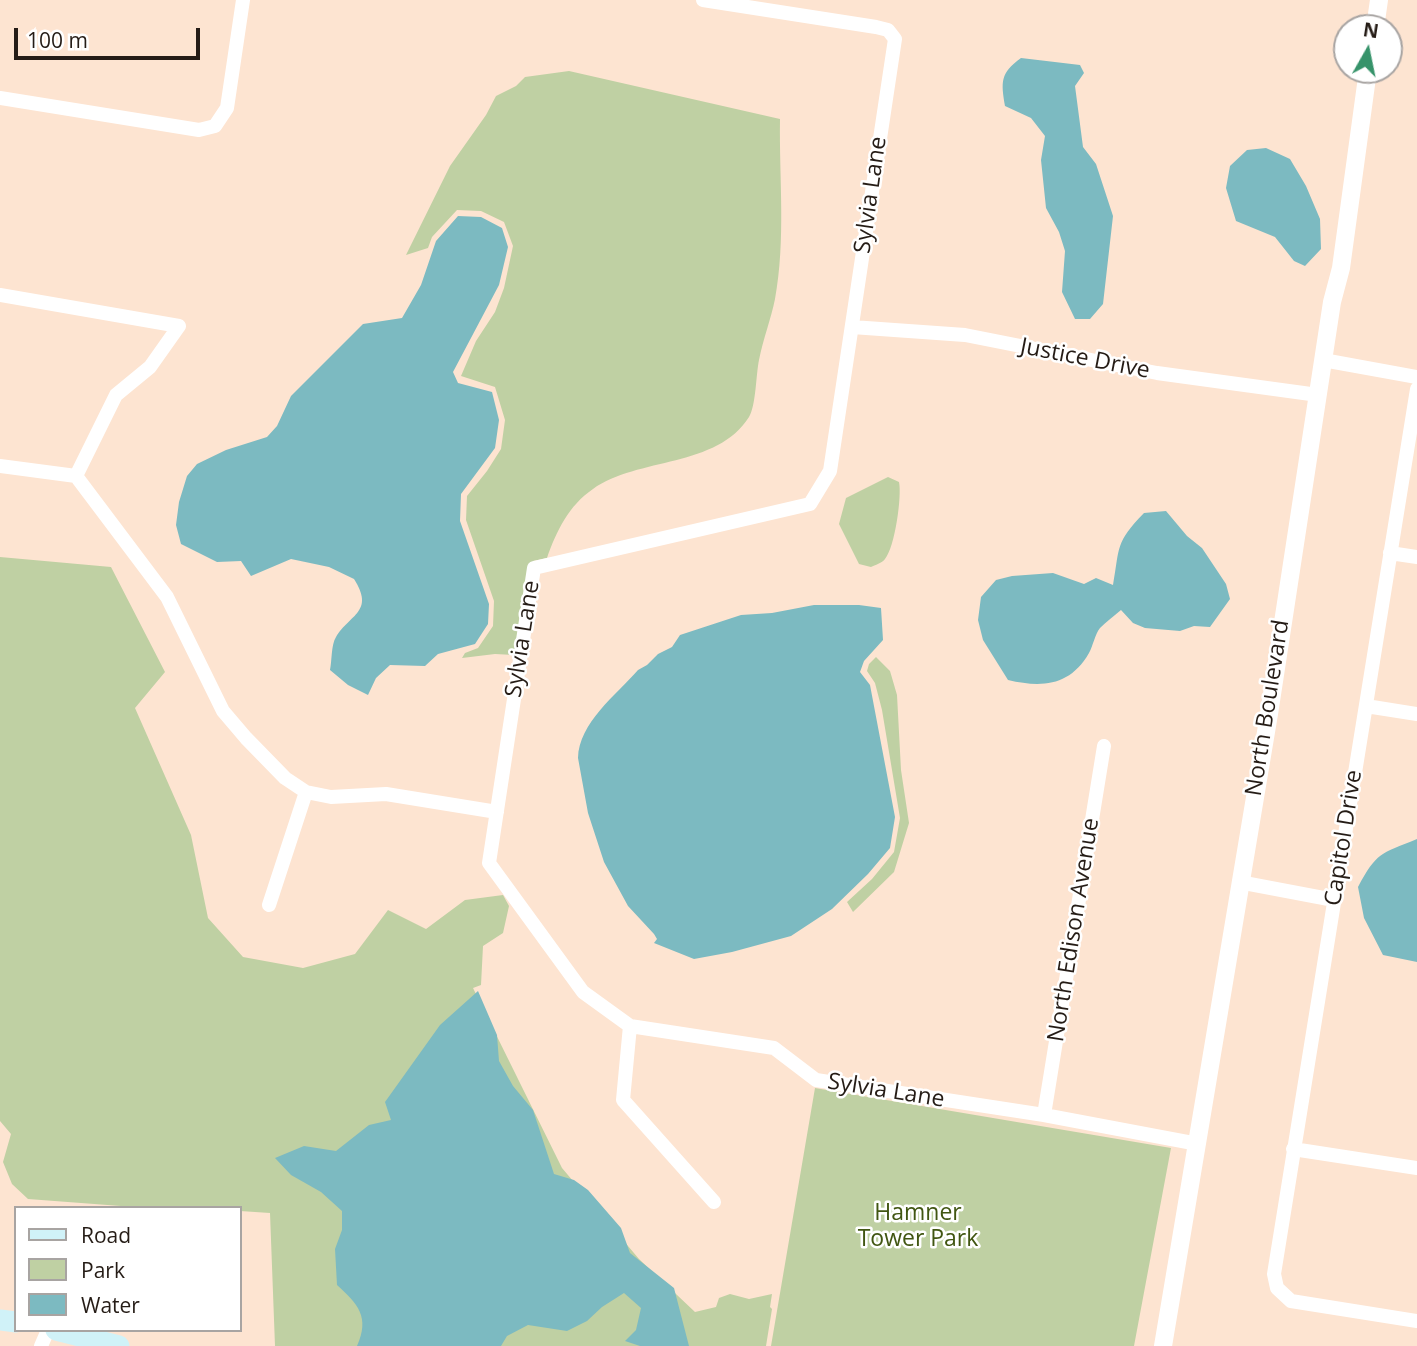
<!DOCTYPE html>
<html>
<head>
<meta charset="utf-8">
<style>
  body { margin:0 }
  #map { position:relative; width:1417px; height:1346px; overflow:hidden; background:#fde4d1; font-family:"Open Sans",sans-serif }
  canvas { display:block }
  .legend { position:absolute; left:14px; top:1206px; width:228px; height:126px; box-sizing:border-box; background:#fff; border:2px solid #a8a4a2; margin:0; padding:9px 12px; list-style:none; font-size:21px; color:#251c16 }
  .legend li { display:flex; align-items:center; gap:14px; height:35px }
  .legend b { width:35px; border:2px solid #a8a4a2 }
  .north { position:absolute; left:1333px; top:14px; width:70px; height:70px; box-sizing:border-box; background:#fff; border:2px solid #a8a4a2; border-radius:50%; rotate:9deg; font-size:19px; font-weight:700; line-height:28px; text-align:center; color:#251c16 }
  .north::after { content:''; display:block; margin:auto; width:24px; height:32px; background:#36936a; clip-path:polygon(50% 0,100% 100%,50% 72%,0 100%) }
  .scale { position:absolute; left:14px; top:28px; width:186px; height:32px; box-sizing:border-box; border:4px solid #251c16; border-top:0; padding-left:9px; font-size:21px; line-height:24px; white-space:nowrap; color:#251c16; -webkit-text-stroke:5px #fff; paint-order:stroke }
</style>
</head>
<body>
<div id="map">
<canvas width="1417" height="1346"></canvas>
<ul class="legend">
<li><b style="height:9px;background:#d0f2f8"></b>Road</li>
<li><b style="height:19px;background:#bfd0a3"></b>Park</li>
<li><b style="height:19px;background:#7cbac1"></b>Water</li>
</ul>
<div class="north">N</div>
<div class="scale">100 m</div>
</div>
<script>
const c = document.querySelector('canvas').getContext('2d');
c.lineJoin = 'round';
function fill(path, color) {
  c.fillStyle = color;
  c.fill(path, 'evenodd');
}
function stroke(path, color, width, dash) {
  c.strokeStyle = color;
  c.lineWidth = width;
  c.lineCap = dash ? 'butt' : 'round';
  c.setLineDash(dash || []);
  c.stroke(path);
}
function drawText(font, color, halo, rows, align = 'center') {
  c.font = font + ' "Open Sans",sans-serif';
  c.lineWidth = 5;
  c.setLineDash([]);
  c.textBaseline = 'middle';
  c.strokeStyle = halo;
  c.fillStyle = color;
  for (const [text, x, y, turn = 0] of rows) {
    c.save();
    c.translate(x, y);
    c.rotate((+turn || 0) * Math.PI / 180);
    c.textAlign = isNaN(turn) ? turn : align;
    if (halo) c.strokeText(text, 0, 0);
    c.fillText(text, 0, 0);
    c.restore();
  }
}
fill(new Path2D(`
  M569,71L780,119C779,178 786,240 775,299C771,319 763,339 759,360C756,374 756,406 749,417C717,468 638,457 593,489C569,505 556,532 547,558L533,561L514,655L495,654L462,658L465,653L478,648L493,626L494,601L466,520L467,496L487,471L501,449L505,420L495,387L461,376L476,341L495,312L504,288L513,246L504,222L481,211L457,210L432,237L428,248L406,255L450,166L486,115L496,96L516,86L525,77Z
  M888,477L899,482C902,496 895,547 885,559C882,563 875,565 871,567L859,564L839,524L846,498Z
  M0,557L111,567L165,672L135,708L191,835L208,918L243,957L303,968L355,954L388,910L426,929L465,900L503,895L509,906L503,933L483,946L481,985L473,988L562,1168L639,1259L695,1312L716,1307L719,1298L730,1294L749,1299L772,1294L770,1307L772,1309L766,1346H275L270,1213L240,1211V1208L134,1207L28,1199L12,1184L3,1162L11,1134L0,1121Z
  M876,657L890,671L897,695L901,770L909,823L894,872L853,912L847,902L872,879L894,852L900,818L882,710L875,683L867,671L869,664Z
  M815,1088L1171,1148L1134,1346H771Z`), '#bfd0a3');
fill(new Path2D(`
  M1021,58L1080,65L1084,73L1075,86L1083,147L1096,164L1113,216L1103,304L1090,319H1075L1062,292L1065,251L1059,232L1046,208L1041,160L1045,136L1031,118L1005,106C1001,82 1000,73 1021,58Z
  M1266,148L1290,159L1306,186L1320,219L1321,249L1305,266L1294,261L1275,237L1236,221L1226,188L1230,166L1247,150Z
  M458,216L481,217L502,228L508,247L499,285L453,372L458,383L492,392L499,420L495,448L461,494L460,521L489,604L488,624L475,644L438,654L425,666L390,665L376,678L368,695L348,685L330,670C332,661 331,645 336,637C350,614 375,612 354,579L329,567L291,559L251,576L241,561L217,562L181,544L176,525L179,502L187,476L197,464L226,450L267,437L277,426L291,396L363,324L402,318L421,285L436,241Z
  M1166,511L1187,536L1202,548L1226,584L1230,599L1210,627L1194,626L1180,631L1145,628L1133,623L1121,610C1114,616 1106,622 1100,628C1095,634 1093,646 1089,653C1070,686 1042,688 1008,680L983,640L978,620L981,597L996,580L1012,576L1053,573L1084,584L1096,578L1113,585C1120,546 1115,543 1144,513Z
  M814,605H859L881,608L883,640L864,661L860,672L870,685L895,817L890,848L868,874L832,909L791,936L732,952L694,959L654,943L657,939L654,934L628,906L604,862L588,813L578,758C579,723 616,695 638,670L647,665L658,654L672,647L680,635L741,615L772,613Z
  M1417,839V962L1383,955L1364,918L1358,887C1377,852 1380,854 1417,839Z
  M478,991L497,1035L499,1061L513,1086L533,1110L554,1174L574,1180L588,1190L621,1228L630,1253L674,1288L689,1346H640L625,1341L636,1330L641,1308L624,1293L602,1307L587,1321L567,1331L528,1325L507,1336L501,1346H357C370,1317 358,1304 337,1285L335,1249L342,1230V1211L321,1192L291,1175L275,1158L304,1146L336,1151L369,1125L391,1120L385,1102L440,1025Z`), '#7cbac1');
stroke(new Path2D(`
  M703,0L876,27L888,30L895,39L830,471L810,504L534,568L489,863L583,992L630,1026L774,1048L816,1080L1044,1115L1198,1144
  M0,98L199,130L215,126L227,108L243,0
  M0,295L179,326L150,367L116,395L76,476
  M852,327L965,335L1157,373L1318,395
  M1323,360L1417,377
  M1417,389L1274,1274L1277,1288L1291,1301L1417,1321
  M0,466L76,476
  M76,476L167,597L223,711L246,738L285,778L306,792L331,797L386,794L497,812
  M1390,553L1417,557
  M1366,706L1417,714
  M1239,882L1334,900
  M269,905L306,792
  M630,1026L623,1100L714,1202
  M1044,1115L1104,746
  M1293,1149L1417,1168
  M41,1346L48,1330`), '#fff', 14);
stroke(new Path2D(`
  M1375,28L1379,0
  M1163,1346L1269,714L1332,302L1341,268L1368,70`), '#fff', 18);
stroke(new Path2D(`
  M0,1320L16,1322
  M56,1330L119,1346`), '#d0f2f8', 21);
drawText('23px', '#251c16', '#fff', [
  ["Sylvia Lane",871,195,-82],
  ["Justice Drive",1085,359,11],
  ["Sylvia Lane",523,639,-81],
  ["North Boulevard",1268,708,-81],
  ["Capitol Drive",1344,838,-81],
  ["North Edison Avenue",1074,930,-81],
  ["Sylvia Lane",886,1091,9]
]);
drawText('23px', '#415612', '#fff', [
  ["Hamner",918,1213],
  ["Tower Park",918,1239]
]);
</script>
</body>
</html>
